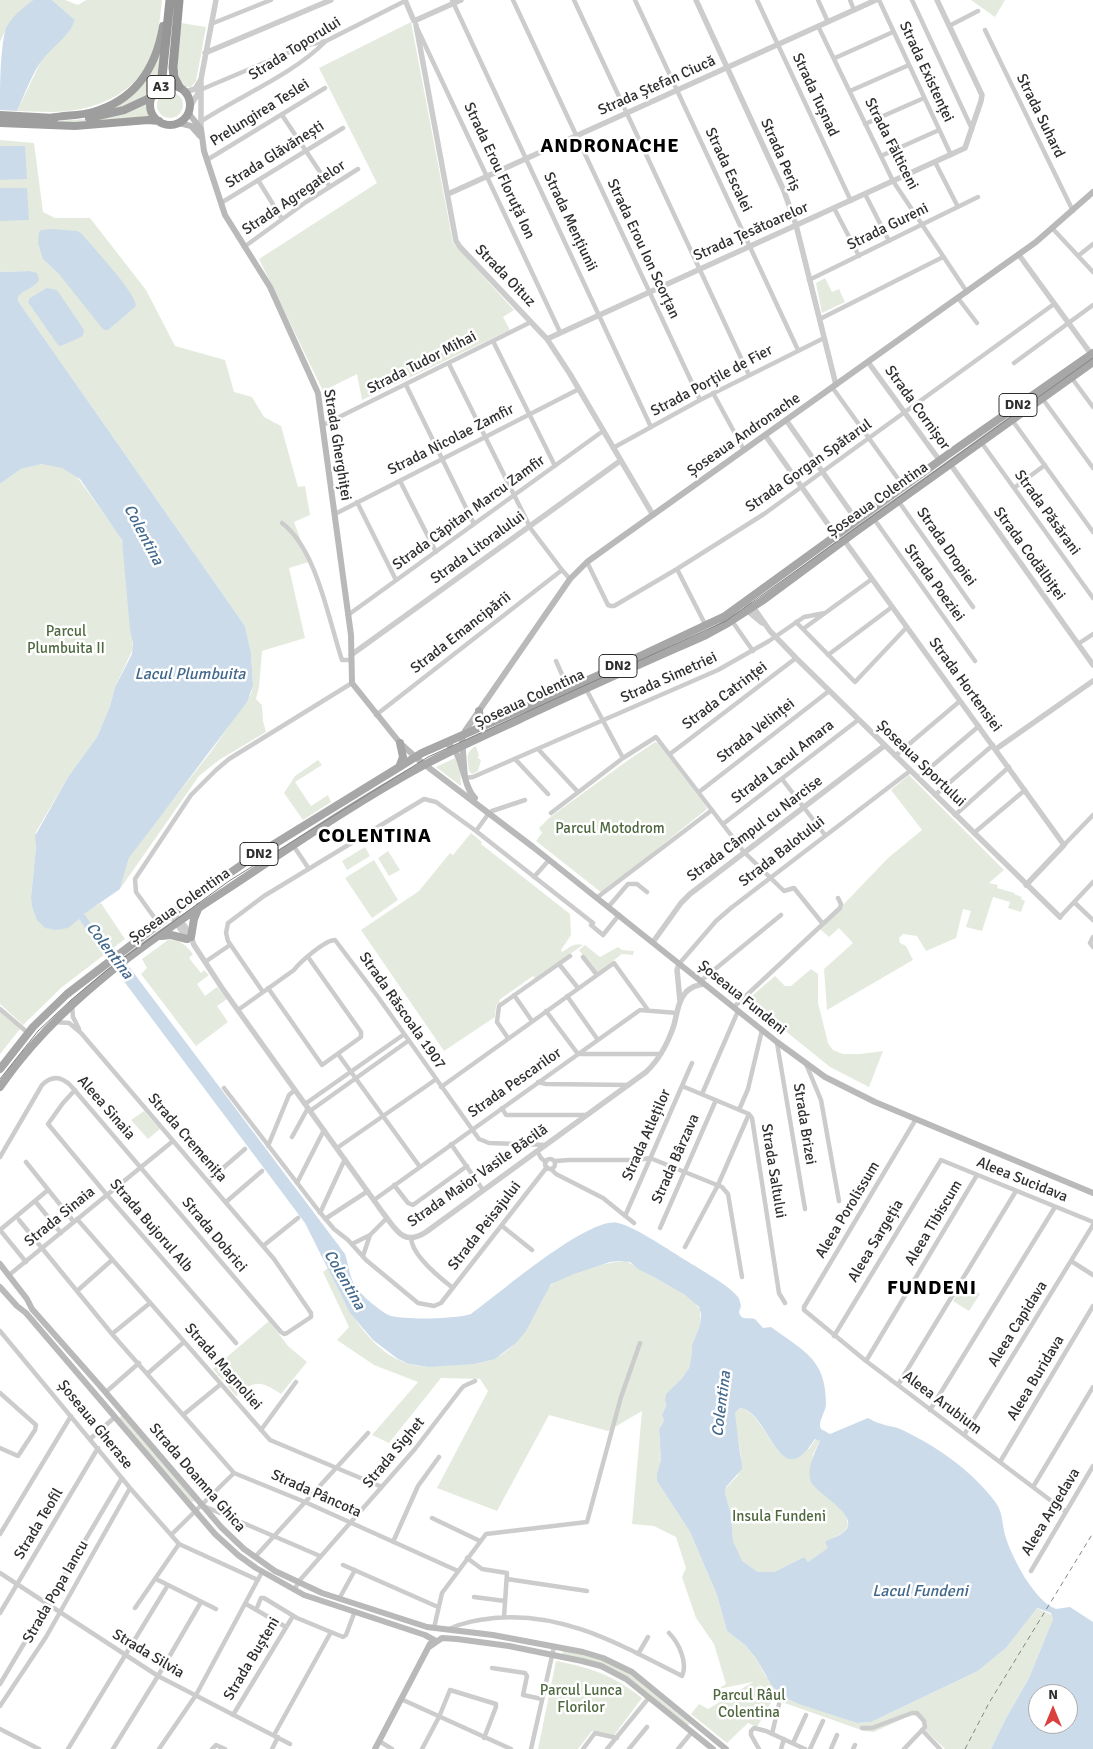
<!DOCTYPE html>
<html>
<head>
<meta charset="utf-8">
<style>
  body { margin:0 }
  #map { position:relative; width:1093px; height:1749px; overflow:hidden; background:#fff; font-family:Signika,sans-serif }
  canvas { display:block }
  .north { position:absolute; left:1028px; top:1684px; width:50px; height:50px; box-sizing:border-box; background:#fff; border:1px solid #acacac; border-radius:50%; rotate:0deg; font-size:14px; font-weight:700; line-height:20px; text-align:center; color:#2f2f2f }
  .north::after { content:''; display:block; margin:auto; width:18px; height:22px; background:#da403d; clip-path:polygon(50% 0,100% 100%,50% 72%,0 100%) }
</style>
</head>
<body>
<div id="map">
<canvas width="1093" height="1749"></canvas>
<div class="north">N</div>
</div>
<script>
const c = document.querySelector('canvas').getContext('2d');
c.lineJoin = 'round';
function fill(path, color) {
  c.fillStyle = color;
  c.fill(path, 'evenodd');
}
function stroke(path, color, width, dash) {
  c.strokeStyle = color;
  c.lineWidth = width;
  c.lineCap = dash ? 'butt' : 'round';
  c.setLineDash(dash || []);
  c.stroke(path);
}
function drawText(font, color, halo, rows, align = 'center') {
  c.font = font + ' Signika,sans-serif';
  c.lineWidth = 5;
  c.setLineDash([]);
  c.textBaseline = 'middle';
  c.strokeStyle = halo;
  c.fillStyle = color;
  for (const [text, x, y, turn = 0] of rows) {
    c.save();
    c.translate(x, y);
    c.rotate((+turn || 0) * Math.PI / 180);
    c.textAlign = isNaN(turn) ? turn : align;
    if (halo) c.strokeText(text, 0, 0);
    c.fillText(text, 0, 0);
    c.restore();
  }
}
fill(new Path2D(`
  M0,0H33C18,13 8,23 0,42Z
  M52,0H65L78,5L86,0H162C160,18 158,40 151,57C137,91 101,108 67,111C50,113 33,111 17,111L42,59L72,26L75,20Z
  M971,0H1005L995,17Z
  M411,22L453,243L514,310L503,317L510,330L362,400L357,374L323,391L259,259L377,183L319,68Z
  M181,23L206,27L196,81L191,87H185C172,75 180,40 181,23Z
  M162,45C161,55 162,67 159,77C154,101 126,106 105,110L122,101Z
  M157 105a13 13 0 1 1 26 0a13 13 0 1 1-26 0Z
  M146,103L149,116L98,122L58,123V121L98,118Z
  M0,140L34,143L43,212L55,218H90L146,290L175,346L225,360L234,392L252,397L264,417L281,426L298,487L305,486L310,515L294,522L309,562L289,568L305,638L262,651L259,687L256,699L262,705L263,721L266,732L219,760L199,776L120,889L129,858L149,830L210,753L251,694L253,686L251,653L245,626L18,301V297L21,292L35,285L29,271L0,272Z
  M825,278L832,292L839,289L845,302L822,313L816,283Z
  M42,464L55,465L75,474L120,536L123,545L133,649L115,687L110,706L97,737L68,777L36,832V847L31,897L77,917L101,903L125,939L62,987L23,1025L0,1004V484L21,469Z
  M655,742L658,743L705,805L707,809L602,893L536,841L542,833L539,828L549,818L627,761Z
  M476,746L479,756L477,757L481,760L478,771L472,774L469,771C468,759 464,753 476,746Z
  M455,758L460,768L461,786L436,767Z
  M318,760L322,765L295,782L311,806L328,795L331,802L303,820L284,793L295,776Z
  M909,775L1004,870L989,883L998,885L997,888L1015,893L1014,894L1022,897L1021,899L1025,901L1021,912L1008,908L1010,902L993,897L982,931L966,927L971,911L963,909L956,938L926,951L917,936L903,934L899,938L900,943L906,946L913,960L827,1010L824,969L853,943L839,928L829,937L820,929L888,858L922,830L891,790Z
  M471,833L482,842L481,844L570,914L571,935L561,950L562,952C569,948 574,942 583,945L535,978L533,976L499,1000L500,1003L496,1005L495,1017L444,1051L361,930L419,891L450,853L453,855Z
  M365,847L370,856L347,870L342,861Z
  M388,851L400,870L389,876L378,858Z
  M374,860L398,900L372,918L345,878Z
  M168,940C180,939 186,945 193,954L189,958L201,973L204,970L209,975L197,984L205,996L217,987L227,999L217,1006L228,1022L196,1046L141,974L147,968L142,959Z
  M585,945L600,957L618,947L622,950L634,951L633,955L622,954L597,973L579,950Z
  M811,969L818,974V1003L828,1043L833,1050L843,1054H860L883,1051L869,1087L830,1067L747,1000L775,976L785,986H791Z
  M0,1011L20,1029L0,1054Z
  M144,1111L160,1129L148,1139L131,1120Z
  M626,1261L685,1295L694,1302L700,1310V1325L692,1345V1353L689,1368L682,1378L674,1386L665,1400L666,1406L662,1415L664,1421L659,1429L661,1460L657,1473V1481L690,1532L717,1595L727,1631L745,1645L756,1658L765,1675L785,1698L857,1723L871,1722L978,1671L1006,1648L1036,1608L1052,1615L1053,1619L1029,1678L1005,1720L991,1749H945L926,1731L922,1721L913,1714L874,1732L864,1731L779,1701L758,1683L772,1701L757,1727L748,1723L727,1743L691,1714L699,1704L708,1709L753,1682L718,1689L726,1684L714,1644L696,1618L682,1577L686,1568L676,1537L654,1526L632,1524L642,1411L608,1431L549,1415L497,1511L437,1488L488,1391L480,1379L441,1378L389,1443L372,1435L418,1382L374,1365L337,1340L349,1327L323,1272L328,1268C344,1303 368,1352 409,1364C424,1368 439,1366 454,1365C473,1363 488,1364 504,1353C521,1341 532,1319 542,1301C545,1296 547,1288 551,1285C562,1274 610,1261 626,1261Z
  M963,1284L980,1294L969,1311L953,1301Z
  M269,1321L288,1346L307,1362L281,1394C262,1381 254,1379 236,1396L213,1369Z
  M740,1408C757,1411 769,1441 780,1453L809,1449L816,1439L820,1441L813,1454L810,1472L846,1516L848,1525L844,1532L825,1542L829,1548L808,1562L804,1557L774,1572H758L741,1561L733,1541L731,1514L725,1493L726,1488L738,1475L742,1463L735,1418V1413Z
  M121,1415H122L195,1501L192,1502L120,1418Z
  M564,1650L600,1659L621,1669L633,1676L690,1724L687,1725L600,1663L563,1654L562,1651Z
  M556,1661C592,1668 613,1675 642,1698L612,1738L592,1731L578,1749H538Z`), '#e4ebde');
fill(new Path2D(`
  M33,0H52L75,20C69,37 54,45 43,59C33,71 24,96 17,111L0,110C0,88 0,48 6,28C12,16 23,8 33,0Z
  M0,146H25L27,179L0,180Z
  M0,188H27L29,220L0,221Z
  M52,229L77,231L82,234C93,248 135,291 136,306L134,308L108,330H105L102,328L59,274L43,259L38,243L39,232L41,230Z
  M29,271L37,273L39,280C34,289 23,289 18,297V301L245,626L251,653L253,686L247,702L129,858L120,889L84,914L83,913L78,917L79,919L68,928L56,930L45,928L37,920L32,906L31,897L36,847L35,836L68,777L97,737L110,706L115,687L132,654L133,644L130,630L122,540L80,479L62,468L42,464L21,469L0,484V272Z
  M47,288L57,290L84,330L83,335L81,337L61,346L58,345L28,302L30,298Z
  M89,922L112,945L130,968L345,1254C349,1265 349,1277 356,1287C361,1295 382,1313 391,1316C407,1320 456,1319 471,1314C498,1295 588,1216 618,1223C636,1227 670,1251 687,1261C698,1268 731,1287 737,1296C740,1298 740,1303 741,1306L739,1312C741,1321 748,1317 755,1319L763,1328L771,1327C803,1351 826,1358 826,1404C826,1412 817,1422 821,1429L830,1434L868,1418C872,1420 877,1423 882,1424C887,1426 893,1426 900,1429C935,1445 973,1471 996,1503C1003,1513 1002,1524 1005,1535C1011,1556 1034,1601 1056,1609L1070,1607L1093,1622V1749H991L1005,1720L1029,1678L1053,1619L1051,1613L1037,1608L1006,1648L978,1671L871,1722L857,1723L799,1704L781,1696L771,1684L756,1658L745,1645L727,1631L717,1595L690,1532L657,1481V1473L661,1460L659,1429L664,1421L662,1415L666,1406L665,1400L666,1394L682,1378L689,1368L692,1353V1345L700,1325L701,1314L699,1307L685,1295L652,1276L638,1269L630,1262L620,1261L610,1262L574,1274L551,1284L526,1331L516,1343L495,1359L474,1364L429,1367L409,1364L398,1359L373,1340L350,1313L305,1223L102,952L84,926ZM740,1408C771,1412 778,1497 815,1439L820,1441C815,1452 806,1469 811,1482C816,1493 861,1516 845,1531C840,1536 831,1538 825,1542L828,1548L808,1562L804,1557L774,1572H758L742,1561L733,1541L731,1514L725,1493L726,1487L742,1469V1463L740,1453L735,1413ZM1038,1694H1068V1724H1038Z`), '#cbdbea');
stroke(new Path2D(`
  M75,907L92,931`), '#cbdbea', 7);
stroke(new Path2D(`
  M452,0L651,427
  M513,0L700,400
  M574,0L749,375
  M635,0L798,350
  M757,0L851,201
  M818,0L828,22
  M850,0L854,10
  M879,0L951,155
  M912,0L972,129
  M211,24L271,0
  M818,26L893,181L967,292
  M949,26L978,11
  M418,30L560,332
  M985,30L1073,211
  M835,58L893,32
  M200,90L304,46L326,41
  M850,91L909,65
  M282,115L330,187
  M200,122C241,95 291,76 326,41L405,1
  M865,124L924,98
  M881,156L939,130
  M207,160L325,88
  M935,162L958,207
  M258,180L282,219
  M865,194L889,241
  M221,203L343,128
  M834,208L859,256
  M1053,229L1093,272
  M244,247L306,202L358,169
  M1078,256L1093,244
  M809,280L978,197
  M958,298L977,323
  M820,319L943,257
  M493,341L555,466
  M1014,363L1093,305
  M449,364L531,529L562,570L570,579
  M1071,377L1093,407
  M406,385L474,524
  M832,387L904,487
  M713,393L744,450
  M1042,398L1093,468
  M1012,420L1093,532
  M323,425L531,322
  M981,442L1093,598
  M613,448L700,400L824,338
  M400,481L436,552
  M1014,488L1045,465
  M357,502L396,580
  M899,502L973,607
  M335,514L579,389
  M874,519L975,661
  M282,523C317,550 328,618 342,660H351
  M587,562L608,605L611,606H614L677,569L764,514L1054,304
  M677,569L706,626
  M348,615L603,431
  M732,621L753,651
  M796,622L855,682L907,627
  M803,629L872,579
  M1078,644L1093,634
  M828,655L892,607
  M556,661L568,688
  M586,689L623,758
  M376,715L562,570
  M538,749L578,792
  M670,754L796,658
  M895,756L960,701
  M515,759L548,794
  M465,778L473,777L718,670L769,641L804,617L825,613
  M918,778L979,726
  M782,779L825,835
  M699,792L829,691
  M935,795L993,745
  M492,811L525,800
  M551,813L623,758L656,737L744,852L784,891L794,888L823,924
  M955,815L1009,767
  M723,824L858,720
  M476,831L489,813
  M974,833L1025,790
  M293,845L309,869
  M1064,845L1093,815
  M534,877L549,860
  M599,896L712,810
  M1074,902L1093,920
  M610,905L628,884H637L647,892
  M1060,917L1093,882
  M159,924L136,892L135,879L191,795L216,770L229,759L352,683
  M1093,937L1090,943L1093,947
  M583,957L597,975
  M205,962L230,945
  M559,964L578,988
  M679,964L716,921L731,908L910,771
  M703,979L781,915
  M268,988L322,1065L361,1037V1032L308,957
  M263,992L228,941L226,933L228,923L264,896L424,799L436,802L476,831L593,923L591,925L603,935L619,915
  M514,995L532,1021
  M567,996L598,1040
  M736,1005L840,908L841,904L838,898
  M72,1006L73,1017L79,1029
  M0,1009L28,1033
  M238,1010L294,970C300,962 325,940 335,940L378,997L479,1139L489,1143L546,1145
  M546,1011L578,1054H661
  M508,1038L497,1022L499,1006L570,956
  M777,1043L805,1209
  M338,1054L420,1167
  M806,1064L821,1100L839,1201
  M538,1082L546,1084L629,1085
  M682,1086L749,1114L752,1118L779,1293L785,1303
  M441,1087L614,963L648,1010
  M224,1088L318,1210L334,1229L348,1240L366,1260L418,1303L434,1306L441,1303L547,1167
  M75,1090L63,1103L48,1124L107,1195L236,1343
  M702,1094L738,1011
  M305,1104L403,1035
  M502,1108L506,1115H587
  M739,1110L748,1089L762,1030
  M310,1111L408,1041
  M916,1119L804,1307V1310L866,1361L1066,1512
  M292,1137L308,1108
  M451,1144L483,1190
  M268,1146L289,1095L295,1090
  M337,1148L435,1080
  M537,1151L541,1158L546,1162
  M0,1157L42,1085C52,1075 62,1077 71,1086L281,1332L284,1334L287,1333L311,1317V1313L274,1259L81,1033L69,1023L54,1022
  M545 1164a5 5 0 1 1 10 0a5 5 0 1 1-10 0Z
  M555,1161L569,1160H637L650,1158L722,1187L728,1194L742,1277
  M26,1162L74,1222
  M551,1169L556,1174L603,1198L634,1223
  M208,1181L245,1149
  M297,1183L324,1130
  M394,1185L408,1203L413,1205L467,1166
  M374,1200L640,1010L677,1013
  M35,1201L61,1233
  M226,1202L262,1171
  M320,1213L345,1159
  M625,1216L692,1063
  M77,1219L270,1440L382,1487
  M325,1219L368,1191
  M19,1220L112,1334L234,1473L305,1502L458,1571
  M502,1226L532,1250
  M660,1228L716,1100
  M0,1230L48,1190
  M0,1230L26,1262
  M411,1238C412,1255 440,1278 453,1288
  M352,1244L370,1235
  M263,1246L298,1218
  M685,1247L718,1185L749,1114
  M363,1256L370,1235L387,1218
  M1071,1261L1093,1275
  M9,1275L173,1141
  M77,1291L112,1260
  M0,1331L130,1488L179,1544L258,1580
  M112,1334L150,1303
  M834,1336L941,1160L1093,1222
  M866,1361L977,1175
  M147,1374L184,1342
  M898,1385L1016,1191
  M106,1392L139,1363
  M0,1393L36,1425L35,1430L18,1456L0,1448
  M930,1410L1055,1207
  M183,1415L221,1384
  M261,1430L296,1382
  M964,1435L1093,1225
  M90,1439L115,1417
  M1000,1462L1093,1306
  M1033,1487L1093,1387
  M206,1507L320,1556
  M432,1518L480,1541
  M0,1534L71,1416
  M171,1535L234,1473
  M393,1542L418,1486L439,1457
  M255,1557L368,1433
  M467,1558L482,1569L507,1573L504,1617
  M343,1565L438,1607
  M1031,1571L1093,1466
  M0,1573L158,1676L290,1744
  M156,1579L216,1609
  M507,1579L587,1591
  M294,1590L300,1580L415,1449L461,1389L464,1386L475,1381
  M474,1597L505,1601
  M339,1599L355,1570
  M246,1604L286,1627
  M135,1608L179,1544
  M256,1610L261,1598H264L297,1618L343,1637L346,1635L355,1611
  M0,1613L98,1448
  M434,1628L442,1593L486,1534L587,1522L621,1397L640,1343
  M449,1629C464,1622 478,1620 494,1618C564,1611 622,1646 682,1676C688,1663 679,1643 669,1633
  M638,1654L648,1637
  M492,1668L525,1673L527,1676L523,1695L542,1699
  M0,1684L122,1478
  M401,1699L511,1749
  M0,1706L46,1637L130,1488
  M233,1715L293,1616
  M862,1728H872L912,1713H917L924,1721L925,1727L904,1749
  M0,1729L39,1749
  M922,1730L940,1749
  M772,1734L779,1704
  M274,1735L331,1632
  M379,1741L392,1749
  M793,1743L806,1715
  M68,1749L168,1585
  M113,1749L158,1676L201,1602
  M159,1749L196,1695L262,1572
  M212,1749L216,1745L225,1749
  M272,1749L278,1737
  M422,1749L439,1717L450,1690L496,1704V1707L484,1738
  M531,1749L554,1647
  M583,1749L595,1733L617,1738
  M607,1749L647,1700
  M629,1749L647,1727
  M678,1749L692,1732
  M759,1749L751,1735V1731L754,1728L766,1731L805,1749
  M781,1749L784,1739
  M810,1749L823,1721
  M831,1749L837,1735
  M853,1749L855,1745`), '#ccc', 4.5);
stroke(new Path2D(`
  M405,0L414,21L461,0
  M696,0L784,191L796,225L836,385
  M416,25L456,241L460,247L547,339L570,374L653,515
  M205,53L331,0
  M185,92L195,89L200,81
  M190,107L200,90
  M201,129V79L216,0
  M448,194L876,0
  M1019,255L1091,354
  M547,339L965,148L981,101L982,95L937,0
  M868,362L940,461
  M786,420L857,521
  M765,435L837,537
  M953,468L1093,665
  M844,540L1064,845L1026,885
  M750,605L756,611L770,631L796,658L1060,917
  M747,608L750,613L762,623
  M351,655L620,461
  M996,749L1093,681
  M173,913L184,925L191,937L194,945L222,988L383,1213C396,1229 403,1247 426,1232L646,1072C660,1059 668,1043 674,1025C677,1014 678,1001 686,992C691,987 697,985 704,984
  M171,915L187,939
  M653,942L681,903L690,894L884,746
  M679,964L677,970L680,1001`), '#ccc', 5.5);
stroke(new Path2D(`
  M189,109L190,115L201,129L204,151L225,215L270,287L318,393L351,635L352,683L400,743L420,761L533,847L777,1042L825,1077L875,1102L1093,1193
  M179,123L191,126L200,136
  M443,743C464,745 461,786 475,798
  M465,778L462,739L465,731L570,579L587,562L612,544L1036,242L1093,192
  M0,1264L27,1299L32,1309L101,1387L221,1527L244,1549L275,1571L322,1593L427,1627L493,1635L583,1652L603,1658L632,1672L726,1749
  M0,1287L17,1306L26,1313L215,1534L238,1555L256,1568L304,1595L425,1635L436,1641
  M429,1647L442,1638L457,1639L509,1646L582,1661L601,1666L626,1679L713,1749
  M375,1749L430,1644`), '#b9b9b9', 6);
stroke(new Path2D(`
  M479,711L480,720L488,724
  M400,743L403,757L400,765
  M161,936L171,935L187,939
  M191,937L194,919L199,907
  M0,1069L33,1027L67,994L181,907L250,859L422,753L606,672L725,616L950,453L1093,353
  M0,1087C57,1004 143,944 226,890C291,847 356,802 424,765C454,749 485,735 516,721C579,691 643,663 706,635L728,623L762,601L858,530L1093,362`), '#a7a7a7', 8);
stroke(new Path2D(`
  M150 105a20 20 0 1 1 40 0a20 20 0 1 1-40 0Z
  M0,115L55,118
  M51,118C65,115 79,116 93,112C136,100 156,68 163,26
  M89,118L124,110L152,97
  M0,123L75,126L148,120L159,121`), '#9e9e9e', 8);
stroke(new Path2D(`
  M179,0L173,67L174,77L179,87
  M158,90L162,77L170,0`), '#969696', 9);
stroke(new Path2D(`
  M0,1079L38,1031L71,1000L107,970L229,881L428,757L726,621L1093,358`), '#848484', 1);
stroke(new Path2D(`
  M965,1749L989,1703L1093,1533`), '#848484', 1, [5, 4]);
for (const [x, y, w] of [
  [161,87,28],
  [1018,405,38],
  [618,666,38],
  [259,854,38]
]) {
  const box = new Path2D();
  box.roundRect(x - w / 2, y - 11.5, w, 23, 4);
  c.fillStyle = '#fff';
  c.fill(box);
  stroke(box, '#2f2f2f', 1);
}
drawText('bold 14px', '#2f2f2f', null, [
  ["A3",161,87],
  ["DN2",1018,405],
  ["DN2",618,666],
  ["DN2",259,854]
]);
drawText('15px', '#2f2f2f', '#fff', [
  ["Strada Toporului",295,49,-32],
  ["Strada Existenței",926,72,65],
  ["Strada Ștefan Ciucă",657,86,-24],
  ["Strada Tușnad",815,95,65],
  ["Prelungirea Teslei",260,113,-32],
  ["Strada Suhard",1040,116,64],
  ["Strada Fălticeni",891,144,63],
  ["Strada Glăvănești",275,155,-32],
  ["Strada Periș",780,155,66],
  ["Strada Escalei",728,170,65],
  ["Strada Erou Floruță Ion",499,171,65],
  ["Strada Agregatelor",294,198,-34],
  ["Strada Mențiunii",570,222,65],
  ["Strada Gureni",888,227,-26],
  ["Strada Țesătoarelor",751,232,-24],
  ["Strada Erou Ion Scorțan",643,249,65],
  ["Strada Oituz",505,276,46],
  ["Strada Tudor Mihai",422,363,-27],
  ["Strada Porțile de Fier",712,381,-28],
  ["Strada Cornișor",917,408,54],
  ["Șoseaua Andronache",744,435,-35],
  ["Strada Nicolae Zamfir",451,440,-27],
  ["Strada Gherghiței",337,445,81],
  ["Strada Gorgan Spătarul",809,466,-35],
  ["Șoseaua Colentina",878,500,-35],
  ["Strada Căpitan Marcu Zamfir",469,513,-36],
  ["Strada Păsărani",1047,513,54],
  ["Strada Dropiei",946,547,55],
  ["Strada Litoralului",478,548,-36],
  ["Strada Codălbiței",1029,554,54],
  ["Strada Poeziei",934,583,54],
  ["Strada Emancipării",461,633,-38],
  ["Strada Simetriei",669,678,-24],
  ["Strada Hortensiei",965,685,54],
  ["Strada Catrinței",725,696,-37],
  ["Șoseaua Colentina",530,699,-25],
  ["Strada Velinței",756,731,-38],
  ["Strada Lacul Amara",783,762,-38],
  ["Șoseaua Sportului",921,764,44],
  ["Strada Câmpul cu Narcise",755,829,-37],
  ["Strada Balotului",782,852,-38],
  ["Șoseaua Colentina",180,906,-35],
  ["Șoseaua Fundeni",742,998,39],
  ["Strada Răscoala 1907",402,1011,55],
  ["Strada Pescarilor",515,1083,-35],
  ["Aleea Sinaia",106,1108,49],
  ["Strada Brizei",804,1124,81],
  ["Strada Atleților",647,1135,-66],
  ["Strada Cremenița",187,1138,49],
  ["Strada Bârzava",676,1159,-66],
  ["Strada Saltului",773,1171,81],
  ["Strada Maior Vasile Băcilă",478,1176,-35],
  ["Aleea Sucidava",1022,1180,22],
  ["Aleea Porolissum",848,1210,-59],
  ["Strada Sinaia",60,1217,-39],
  ["Aleea Tibiscum",934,1223,-59],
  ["Strada Bujorul Alb",151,1226,49],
  ["Strada Peisajului",485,1226,-52],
  ["Strada Dobrici",214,1235,50],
  ["Aleea Sargeția",876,1241,-59],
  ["Aleea Capidava",1018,1324,-58],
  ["Strada Magnoliei",223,1367,49],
  ["Aleea Buridava",1036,1378,-59],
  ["Aleea Arubium",942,1403,37],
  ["Șoseaua Gherase",95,1425,51],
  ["Strada Sighet",394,1453,-50],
  ["Strada Doamna Ghica",197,1478,49],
  ["Strada Pâncota",316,1494,24],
  ["Aleea Argedava",1051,1512,-59],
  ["Strada Teofil",39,1524,-59],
  ["Strada Popa Iancu",56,1592,-60],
  ["Strada Silvia",148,1654,31],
  ["Strada Bușteni",252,1659,-59]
]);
drawText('15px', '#4e683f', '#fff', [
  ["Parcul",66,632],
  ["Plumbuita II",66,649],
  ["Parcul Motodrom",610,829],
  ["Insula Fundeni",779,1517],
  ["Parcul Lunca",581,1691],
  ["Florilor",581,1708],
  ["Parcul Râul",749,1696],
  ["Colentina",749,1713]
]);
drawText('italic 16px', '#42688c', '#fff', [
  ["Colentina",143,535,62],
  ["Lacul Plumbuita",190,675],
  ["Colentina",109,951,53],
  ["Colentina",344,1280,60],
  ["Colentina",722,1404,-83],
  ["Lacul Fundeni",920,1592]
]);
c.letterSpacing = '1px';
drawText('bold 20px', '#000', '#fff', [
  ["ANDRONACHE",610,147],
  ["COLENTINA",375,837],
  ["FUNDENI",932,1289]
]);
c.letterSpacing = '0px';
</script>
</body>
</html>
